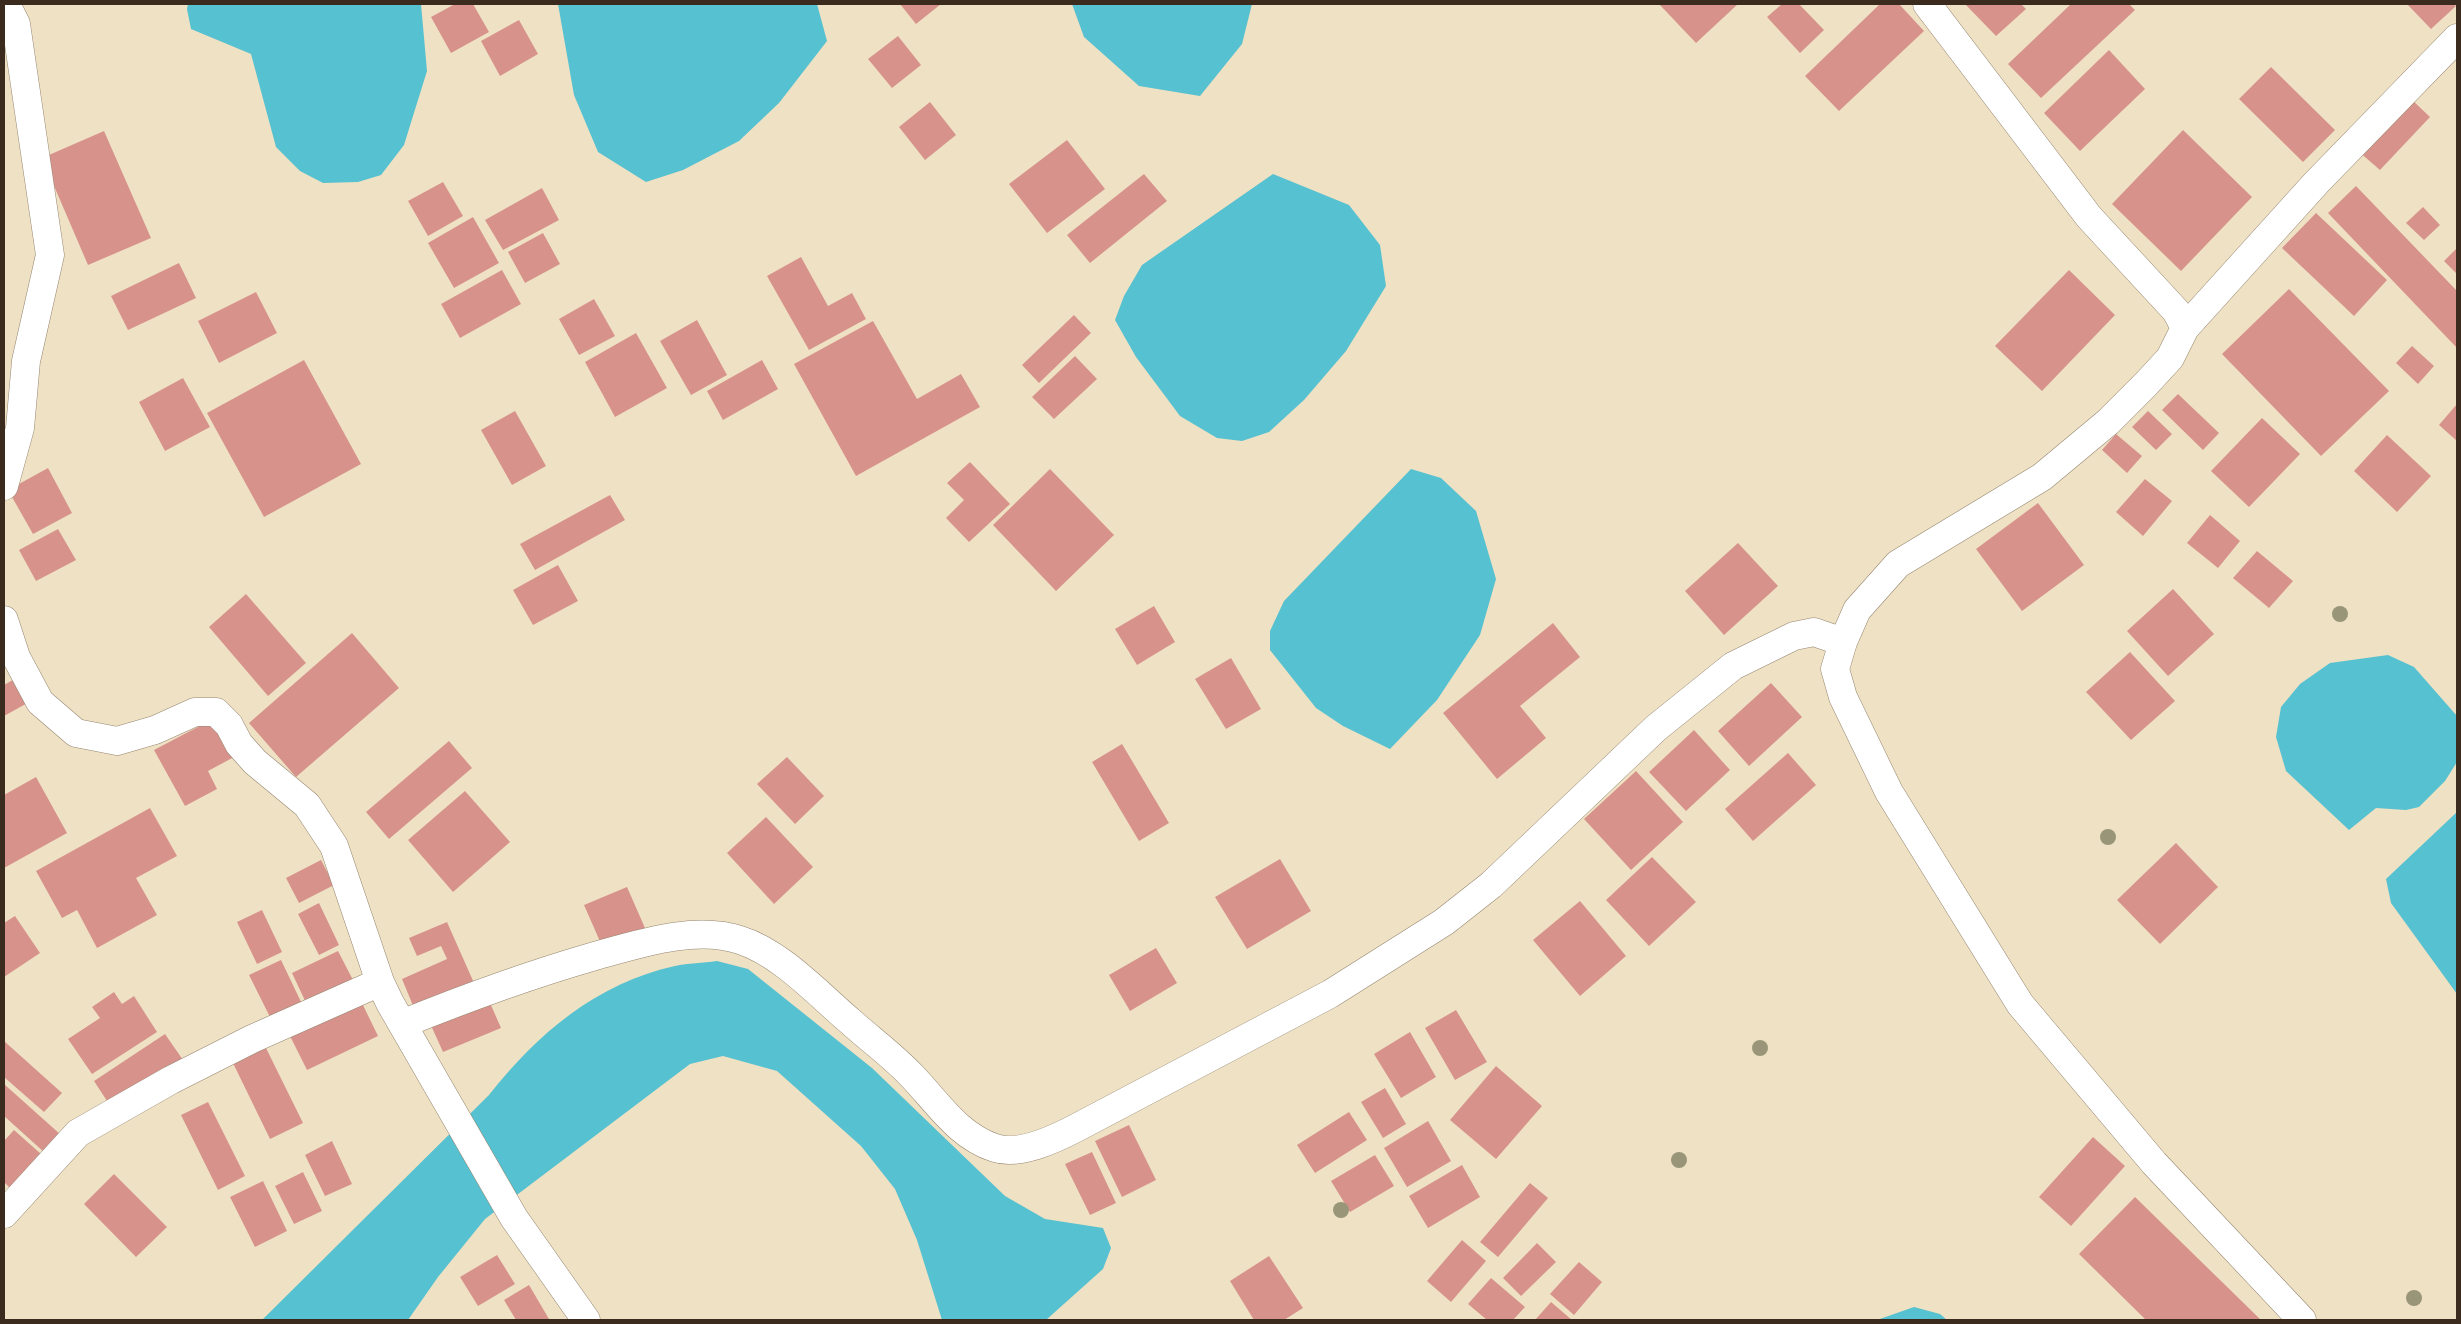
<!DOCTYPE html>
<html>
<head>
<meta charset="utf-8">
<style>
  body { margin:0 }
  #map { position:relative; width:2461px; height:1324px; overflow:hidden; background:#efe1c4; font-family:Dekko,sans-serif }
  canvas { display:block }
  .frame { position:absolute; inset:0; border:5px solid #3b2a1e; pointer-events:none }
</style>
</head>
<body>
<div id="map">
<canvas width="2461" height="1324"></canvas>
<div class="frame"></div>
</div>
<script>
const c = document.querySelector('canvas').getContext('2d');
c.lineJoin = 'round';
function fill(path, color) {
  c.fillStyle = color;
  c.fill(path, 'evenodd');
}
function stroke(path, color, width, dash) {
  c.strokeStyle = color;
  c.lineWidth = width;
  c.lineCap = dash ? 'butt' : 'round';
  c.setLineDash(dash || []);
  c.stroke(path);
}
fill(new Path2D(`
  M188,4H421L427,71L404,145L381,175L358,182L323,183L300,171L276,147L251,54L191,29L187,9Z
  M558,4H817L827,41L779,103L739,141L683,170L646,182L598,152L574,95Z
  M1072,4H1252L1242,44L1200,96L1139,86L1084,37Z
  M1273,174L1349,205L1380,245L1386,286L1346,351L1304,400L1269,432L1242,441L1217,438L1180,416L1136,357L1115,320L1124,296L1142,265Z
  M1411,469L1441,478L1476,511L1496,579L1480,635L1437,700L1390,749L1343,726L1316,708L1270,650V631L1284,601Z
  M2388,655L2414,667L2457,716V762L2445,781L2419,807L2406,810L2376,808L2349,830L2286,771L2276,737L2281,707L2300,684L2330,663Z
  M2457,812V994L2391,903L2386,879Z
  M717,961L748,969L872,1068L1005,1196L1045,1219L1103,1228L1111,1248L1103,1269L1046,1320H942L917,1240L895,1189L861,1146L777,1071L723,1056L690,1064L485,1219L438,1277L408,1320H262L489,1095C537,1034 597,983 675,966C688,963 703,963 717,961Z
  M1914,1307L1940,1314L1947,1320H1877Z`), '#56c1d0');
fill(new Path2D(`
  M455,4H473L489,32L451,53L431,17Z
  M900,4H941L916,24Z
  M1659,4H1738L1696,43Z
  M1782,4H1799L1824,30L1800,53L1767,17Z
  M1880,4H1899L1924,31L1839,111L1805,76Z
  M1965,4H2021L2026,9L1996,36Z
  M2071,4H2129L2135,10L2041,98L2008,64Z
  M2407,4H2453L2456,6L2431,29Z
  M519,20L538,54L500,76L481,41Z
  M898,36L921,65L892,88L868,59Z
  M2109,50L2145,89L2080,151L2044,113Z
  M2271,67L2335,130L2303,162L2239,99Z
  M2409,97L2430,117L2380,170L2358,151Z
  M930,102L956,135L925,160L899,127Z
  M2183,130L2252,197L2181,271L2112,204Z
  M104,131L151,238L88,265L42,158Z
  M1067,140L1105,189L1047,233L1009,184Z
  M1144,174L1167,201L1090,263L1067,235Z
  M443,182L463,216L428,236L408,201Z
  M2356,186L2457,291V348L2328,213Z
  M542,188L559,220L503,250L485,220Z
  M2423,207L2440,225L2424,240L2406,223Z
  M2316,213L2387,280L2354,316L2282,248Z
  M473,217L499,263L454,288L428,243Z
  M543,233L560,264L525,283L508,252Z
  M2457,248V274L2444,261Z
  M801,257L828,306L852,293L866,319L809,350L767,276Z
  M179,263L196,298L128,330L111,296Z
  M502,270L521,304L460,338L441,304Z
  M2069,270L2115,315L2042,391L1995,346Z
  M2289,289L2389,391L2321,456L2222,354Z
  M256,292L277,333L219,363L198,321Z
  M594,299L615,336L579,355L559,319Z
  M1074,315L1091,333L1039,383L1022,365Z
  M697,320L727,375L691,395L660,341Z
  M873,321L917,399L961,374L980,407L856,476L794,364Z
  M636,333L667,388L615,417L585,362Z
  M2412,346L2434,366L2418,384L2396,363Z
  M1075,356L1097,379L1054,419L1032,397Z
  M304,360L361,464L264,517L207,413Z
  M762,360L778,389L723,420L707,391Z
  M183,378L210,427L165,451L139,402Z
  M2178,394L2219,433L2203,450L2162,410Z
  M2457,404V441L2439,425Z
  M515,411L546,466L512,485L481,430Z
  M2148,411L2172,434L2156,450L2132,427Z
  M2262,418L2300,454L2249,507L2211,471Z
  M2116,434L2142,456L2127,473L2102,450Z
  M2387,435L2431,476L2397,512L2354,471Z
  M970,462L1010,504L969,542L946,518L964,500L947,483Z
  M48,468L72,513L33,534L8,490Z
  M1050,469L1114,535L1056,591L993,525Z
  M2145,479L2172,501L2143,536L2116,512Z
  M610,495L625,520L535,570L520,544Z
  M2038,503L2084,565L2022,611L1976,549Z
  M2210,515L2240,541L2218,568L2187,543Z
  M58,529L76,560L36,581L19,550Z
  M1738,543L1778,586L1724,635L1685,591Z
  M2257,551L2293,581L2269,608L2233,578Z
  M558,565L578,601L533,625L513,590Z
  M2173,589L2214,634L2168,676L2127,631Z
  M246,594L306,663L268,696L209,627Z
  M1154,606L1175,642L1137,665L1115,629Z
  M1553,623L1580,657L1520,706L1546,738L1497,779L1443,713Z
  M352,633L399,688L296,777L249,723Z
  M2130,652L2175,701L2131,740L2086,692Z
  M1231,658L1261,709L1226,729L1195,679Z
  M18,677L31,701L4,716V685Z
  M1771,683L1802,717L1749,766L1718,731Z
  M213,719L234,757L208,771L217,789L185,806L154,750Z
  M1694,730L1730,770L1686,811L1649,772Z
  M449,741L472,768L389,839L366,812Z
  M1122,744L1169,823L1139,841L1092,762Z
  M1788,753L1816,785L1753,841L1725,809Z
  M787,757L824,796L795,824L757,784Z
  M1636,771L1683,822L1631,870L1584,819Z
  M36,777L67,833L4,868V795Z
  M465,791L510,842L453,892L408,840Z
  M150,808L177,856L136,878L157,915L97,948L77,910L62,918L36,871Z
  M766,817L813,867L774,904L727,853Z
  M2176,843L2218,887L2160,944L2117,900Z
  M1652,857L1696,902L1649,946L1606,900Z
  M1280,859L1311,911L1247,949L1215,897Z
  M321,860L334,885L299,903L286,878Z
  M627,887L645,928L602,946L584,905Z
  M1580,901L1626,956L1580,996L1533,940Z
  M319,903L339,945L319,955L298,914Z
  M262,910L282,952L257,964L237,922Z
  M15,916L40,953L4,977V923Z
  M447,922L474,983L414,1008L402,979L447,959L441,946L417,956L409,938Z
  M1156,948L1177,983L1130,1011L1109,975Z
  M338,951L354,982L307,1005L292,973Z
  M281,960L303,1006L272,1021L249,975Z
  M114,992L122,1004L134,996L157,1032L92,1074L68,1039L100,1018L92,1007Z
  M487,996L501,1028L443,1052L429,1021Z
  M361,1001L378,1036L307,1070L290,1036Z
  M1456,1010L1487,1062L1455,1080L1425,1028Z
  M1410,1032L1436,1077L1401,1098L1374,1054Z
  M165,1034L183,1060L111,1107L94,1081Z
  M4,1041L62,1093L44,1112L4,1077Z
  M266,1048L303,1123L270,1139L233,1063Z
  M1496,1066L1542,1106L1496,1159L1450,1120Z
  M4,1084L61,1135L45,1153L4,1116Z
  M1385,1088L1406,1124L1383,1138L1361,1102Z
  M208,1102L245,1176L218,1190L181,1115Z
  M1349,1112L1367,1140L1315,1173L1297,1145Z
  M1428,1121L1451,1161L1407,1187L1384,1148Z
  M1129,1125L1156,1180L1122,1197L1095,1141Z
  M14,1130L41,1154L11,1189L4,1182V1141Z
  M2093,1137L2125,1166L2071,1226L2039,1197Z
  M332,1141L352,1184L325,1196L305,1155Z
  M1092,1152L1116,1203L1090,1215L1065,1164Z
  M1375,1155L1394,1186L1350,1212L1331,1181Z
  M1462,1165L1480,1197L1428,1228L1409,1196Z
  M303,1172L322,1211L294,1224L275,1186Z
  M114,1174L167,1227L136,1257L84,1204Z
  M263,1181L287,1231L255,1247L230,1197Z
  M1530,1183L1548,1198L1498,1257L1480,1242Z
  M2135,1197L2261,1320H2146L2079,1254Z
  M1462,1240L1486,1261L1451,1302L1427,1281Z
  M1537,1243L1556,1262L1521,1296L1503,1278Z
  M497,1255L515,1284L478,1306L460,1277Z
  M1269,1256L1303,1308L1284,1320H1254L1230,1281Z
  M1579,1262L1602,1282L1574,1315L1550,1294Z
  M1491,1278L1525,1307L1513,1320H1487L1468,1304Z
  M529,1285L549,1319L546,1320H516L504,1300Z
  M1551,1302L1572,1320H1535Z`), '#d7938b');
const minor = new Path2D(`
  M1927,4L2089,217L2176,311L2185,328L2170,358L2146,384L2108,422L2042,477L1898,564L1857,610L1843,642L1835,669L1843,697L1889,792L2020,1004L2154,1163L2302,1320
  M2185,328L2316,183L2457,38
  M4,486L20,428L26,361L50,255L16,24L6,4
  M4,620L16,657L40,702L76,733L117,741L155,730L195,712H216L229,725L239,744L255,762L307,805L334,846L380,982L390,1003L514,1218L586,1320
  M402,1024C466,998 529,975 595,956C639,944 695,925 740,940C781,953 818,994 851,1022C871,1040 893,1056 912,1076C938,1103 958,1136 995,1148C1019,1156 1055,1139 1076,1128L1330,994L1444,922L1491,885L1656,728L1733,666L1794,636L1814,632L1843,642
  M4,1214L78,1133L171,1080L252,1039L380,982`);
stroke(minor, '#958671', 29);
stroke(minor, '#fff', 28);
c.fillStyle = '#999578';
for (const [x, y] of [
  [2340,614],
  [2108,837],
  [1760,1048],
  [1679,1160],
  [1341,1210],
  [2414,1298]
]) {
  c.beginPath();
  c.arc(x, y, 8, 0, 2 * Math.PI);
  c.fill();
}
</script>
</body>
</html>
